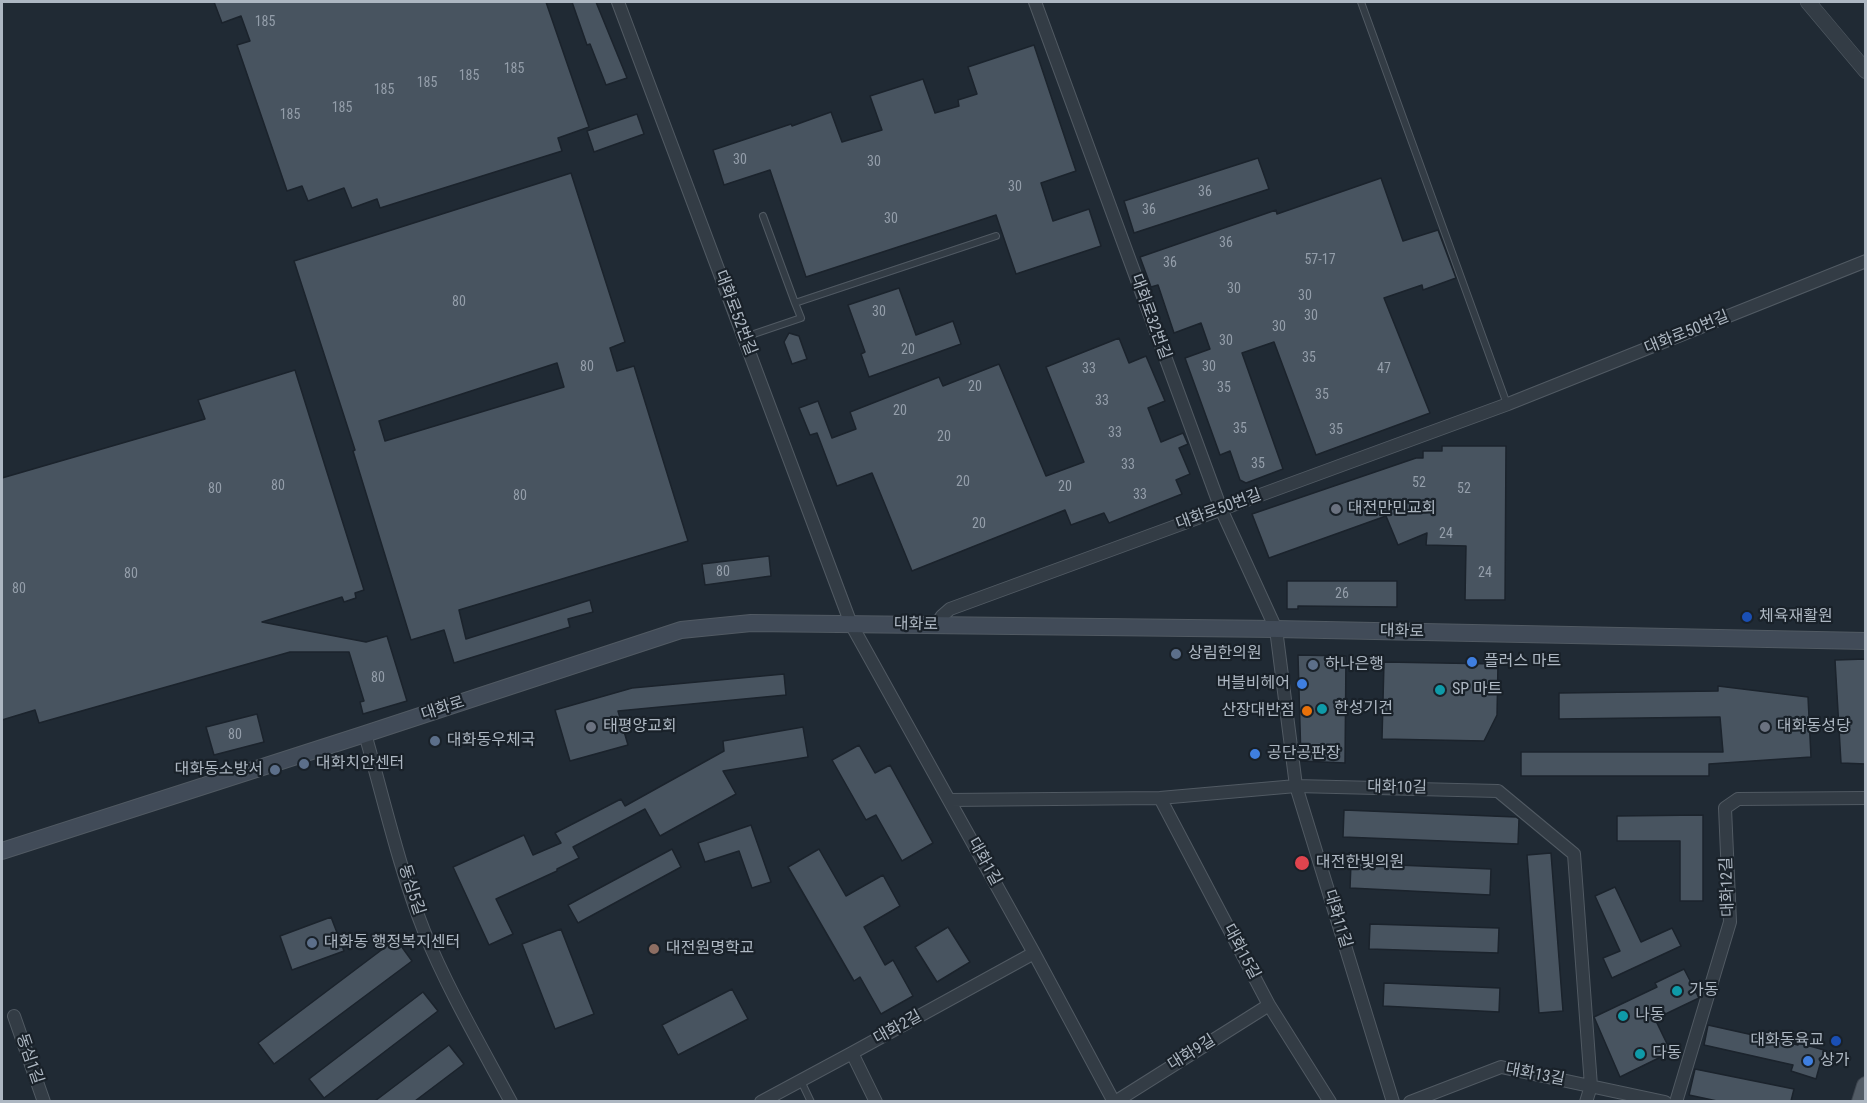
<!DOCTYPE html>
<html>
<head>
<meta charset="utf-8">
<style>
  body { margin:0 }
  #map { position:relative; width:1867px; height:1103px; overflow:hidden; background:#202a34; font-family:"Roboto Condensed",sans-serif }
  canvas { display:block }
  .frame { position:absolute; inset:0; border:3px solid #adb7c2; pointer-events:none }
</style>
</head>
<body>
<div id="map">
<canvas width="1867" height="1103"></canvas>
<div class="frame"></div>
</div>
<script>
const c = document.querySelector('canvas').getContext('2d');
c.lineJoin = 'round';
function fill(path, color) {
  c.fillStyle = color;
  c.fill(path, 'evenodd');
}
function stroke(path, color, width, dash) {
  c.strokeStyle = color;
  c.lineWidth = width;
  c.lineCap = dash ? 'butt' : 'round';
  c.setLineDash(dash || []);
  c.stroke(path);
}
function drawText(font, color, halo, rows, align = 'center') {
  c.font = font + ' "Roboto Condensed","Noto Sans KR",sans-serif';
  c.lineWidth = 4.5;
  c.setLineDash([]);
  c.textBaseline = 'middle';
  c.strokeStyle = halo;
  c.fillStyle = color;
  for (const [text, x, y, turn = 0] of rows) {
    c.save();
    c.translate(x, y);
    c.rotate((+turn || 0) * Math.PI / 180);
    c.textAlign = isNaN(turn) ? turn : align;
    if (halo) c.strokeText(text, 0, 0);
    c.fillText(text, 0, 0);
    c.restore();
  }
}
const building = new Path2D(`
  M214,2H546L589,127L558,138L562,151L380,208L377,199L352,208L344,188L308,201L302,186L287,191L237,45L250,41L241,16L222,23Z
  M572,2H596L627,78L606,85L590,44L587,45Z
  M1034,45L1076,171L1041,183L1053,221L1089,209L1101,246L1016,274L996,215L806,277L770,170L724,185L713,150L791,124L792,126L831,112L842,142L882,130L870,96L923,79L935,113L959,106L958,100L977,94L968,67Z
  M637,114L644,134L594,152L587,131Z
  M1258,158L1269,189L1134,233L1124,201Z
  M571,173L625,342L610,348L617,371L634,366L688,541L459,610L466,639L590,600L593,612L568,619L570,627L454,663L444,630L411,640L353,451L355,450L294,261ZM557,363L564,387L385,441L379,421Z
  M1381,178L1403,241L1438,230L1456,278L1423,290L1422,285L1384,298L1430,413L1316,455L1274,342L1242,353L1283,469L1246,483L1240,480L1230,451L1220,455L1185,358L1210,349L1201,323L1174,333L1158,285L1151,287L1140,257L1276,210L1277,214Z
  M899,288L916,335L953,321L961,344L869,377L861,354L865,352L848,305Z
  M789,333L799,336L807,359L792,364L784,342Z
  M1119,338L1129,363L1146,356L1165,401L1148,408L1161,442L1183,433L1188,444L1179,448L1190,474L1176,480L1182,494L1109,523L1104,513L1071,525L1065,510L912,571L872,473L837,486L817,433L810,435L799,408L818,401L832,438L856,429L850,412L939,377L943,386L999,364L1046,476L1084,462L1046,367Z
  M295,370L364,590L355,593L356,598L344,602L342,597L262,622L366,642L387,636L407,701L363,714L360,702L364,701L349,652H290L39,723L35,710L2,720V478L205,419L198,400Z
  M1442,446H1506L1505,600H1465L1466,546L1426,545L1427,533L1398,545L1386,516L1269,558L1252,514L1416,458H1423V451H1442Z
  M769,556L771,576L705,585L702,564Z
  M1287,581H1397V607L1298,606V609H1287Z
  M1298,655L1346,656L1345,763L1301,761Z
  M1866,659V764L1841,763L1835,660Z
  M1384,662L1498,664L1497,715L1484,741L1382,739Z
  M784,674L786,695L618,711L628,745L570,761L555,710L632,688Z
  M1718,686L1808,697L1811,757L1709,764V776H1521V752H1723L1720,717L1559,719V693L1718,691Z
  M257,714L264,742L214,755L206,727Z
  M803,727L808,757L723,771L736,794L660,836L645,809L573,847L579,858L557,869V871L496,899L513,934L489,945L453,867L524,835L533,855L561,843L555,833L621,799L625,806L724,751L723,741Z
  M859,745L875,773L890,765L933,843L902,861L876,815L866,820L832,760Z
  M1344,810L1516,817L1519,819L1518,844L1343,837Z
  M1703,815V901H1680V841H1617V816Z
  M751,825L771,882L752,888L739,851L705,862L698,843Z
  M672,849L681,867L578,923L568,905Z
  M819,849L846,896L883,875L900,906L864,927L885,965L893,960L913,996L881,1014L860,977L854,981L788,867Z
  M1551,853L1563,1011L1539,1013L1527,855Z
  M1351,863L1491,869L1490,895L1350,888Z
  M1615,887L1641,942L1672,928L1681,946L1612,978L1603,958L1620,951L1595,896Z
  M331,917L344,951L292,970L280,936Z
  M1370,924L1499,928L1498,953L1369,949Z
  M948,927L970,962L937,982L915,947Z
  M561,929L594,1014L555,1029L522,944Z
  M396,939L412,961L274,1064L258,1043Z
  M1684,969L1699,998L1655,1019L1671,1052L1620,1077L1594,1017L1657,987L1655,983Z
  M1384,983L1500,988L1499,1012L1383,1006Z
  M732,989L748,1019L678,1055L662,1025Z
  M423,992L438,1011L324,1098L309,1079Z
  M1708,1025L1798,1045L1799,1043L1824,1050L1816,1079L1791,1071L1793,1065L1704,1045Z
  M449,1045L464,1064L415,1101H375Z
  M1695,1069L1794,1089L1791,1101H1717L1689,1095Z`);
fill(building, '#485460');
stroke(building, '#1b232c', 1.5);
const service = new Path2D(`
  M1361,2L1507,404
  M763,216L795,303
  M745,337L801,318L795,303L996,236
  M801,1081L811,1102`);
const minor = new Path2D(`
  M618,2L851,624L1034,953L1114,1102
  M1035,2L1221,509L1276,629L1296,786L1393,1102
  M936,625L942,616L950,609L1508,404L1866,261
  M365,734C384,800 399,868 424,931C448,990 481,1046 511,1102
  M1160,798L1269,1005L1330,1102
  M949,800L1160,798L1296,786L1498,791L1574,854L1591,1086L1586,1102
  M14,1016L44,1102
  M852,1053L876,1102
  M761,1102L852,1053L1034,953
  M1115,1102L1269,1005
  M1410,1102L1501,1067L1665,1102
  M1676,1102L1730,922L1725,808L1738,799L1866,798`);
const tertiary = new Path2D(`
  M1808,2L1866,71`);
const secondary = new Path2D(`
  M2,851L365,734L681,630L751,623L1276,629L1866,641`);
const primary = new Path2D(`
  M1861,1102L1866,1086`);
stroke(service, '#515a63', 8);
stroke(minor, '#515a63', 14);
stroke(tertiary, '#515a63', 16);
stroke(secondary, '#515a63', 18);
stroke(primary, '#3d454f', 20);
stroke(service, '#333c45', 6);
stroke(minor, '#333c45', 12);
stroke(tertiary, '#333c45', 15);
stroke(secondary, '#414b58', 16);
stroke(primary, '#515b65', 18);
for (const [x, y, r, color] of [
  [1336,509,6,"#6b7280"],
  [1747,617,6,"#1a4fb4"],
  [1176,654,6,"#5c6f8a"],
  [1472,662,6,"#3f7fe0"],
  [1313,665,6,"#5c6f8a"],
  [1302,684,6,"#3f7fe0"],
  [1440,690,6,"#0f9aa8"],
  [1322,709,6,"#0f9aa8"],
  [1307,711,6,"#e8710a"],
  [591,727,6,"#6b7280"],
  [1765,727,6,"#6b7280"],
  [435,741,6,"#5c6f8a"],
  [1255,754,6,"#3f7fe0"],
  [304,764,6,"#5c6f8a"],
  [275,770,6,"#5c6f8a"],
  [1302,863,8,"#e0444e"],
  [312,943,6,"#5c6f8a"],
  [654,949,6,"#8d6e63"],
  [1677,991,6,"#0f9aa8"],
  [1623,1016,6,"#0f9aa8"],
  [1836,1041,6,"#1a4fb4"],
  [1640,1054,6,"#0f9aa8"],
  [1808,1061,6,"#3f7fe0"]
]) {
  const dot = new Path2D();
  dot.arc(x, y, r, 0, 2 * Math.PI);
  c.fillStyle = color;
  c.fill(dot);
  stroke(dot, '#192129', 2);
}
drawText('14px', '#949eaa', null, [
  ["185",265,22],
  ["185",514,69],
  ["185",469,76],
  ["185",427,83],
  ["185",384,90],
  ["185",342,108],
  ["185",290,115],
  ["30",740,160],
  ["30",874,162],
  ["30",1015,187],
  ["36",1205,192],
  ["36",1149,210],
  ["30",891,219],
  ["36",1226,243],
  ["57-17",1320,260],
  ["36",1170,263],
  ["30",1234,289],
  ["30",1305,296],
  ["80",459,302],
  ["30",879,312],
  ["30",1311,316],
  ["30",1279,327],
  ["30",1226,341],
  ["20",908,350],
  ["35",1309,358],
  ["80",587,367],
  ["30",1209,367],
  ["33",1089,369],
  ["47",1384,369],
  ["20",975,387],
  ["35",1224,388],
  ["35",1322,395],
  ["33",1102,401],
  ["20",900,411],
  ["35",1240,429],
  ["35",1336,430],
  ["33",1115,433],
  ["20",944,437],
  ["35",1258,464],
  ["33",1128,465],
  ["20",963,482],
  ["52",1419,483],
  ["80",278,486],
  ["20",1065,487],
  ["80",215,489],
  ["52",1464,489],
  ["33",1140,495],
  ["80",520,496],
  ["20",979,524],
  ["24",1446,534],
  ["80",723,572],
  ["24",1485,573],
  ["80",131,574],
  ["80",19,589],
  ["26",1342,594],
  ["80",378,678],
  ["80",235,735]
]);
drawText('16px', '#adb7c2', '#192129', [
  ["대화로52번길",735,313,69],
  ["대화로32번길",1150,317,70],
  ["대화로50번길",1687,333,-22],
  ["대화로50번길",1219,510,-20],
  ["대화로",916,625,1],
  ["대화로",1402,632,1],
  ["대화로",443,709,-18],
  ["대화10길",1397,788,1],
  ["대화1길",984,862,61],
  ["대화12길",1728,887,-92],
  ["동심5길",411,890,72],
  ["대화11길",1337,919,73],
  ["대화15길",1241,952,62],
  ["대화2길",898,1028,-29],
  ["대화9길",1192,1053,-32],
  ["동심1길",29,1059,71],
  ["대화13길",1535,1075,11]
]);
drawText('16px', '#adb7c2', '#192129', [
  ["대전만민교회",1348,509],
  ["체육재활원",1759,617],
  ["상림한의원",1188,654],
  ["플러스 마트",1484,662],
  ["하나은행",1325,665],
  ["버블비헤어",1290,684,"right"],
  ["SP 마트",1452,690],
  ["한성기건",1334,709],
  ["산장대반점",1295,711,"right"],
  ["태평양교회",603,727],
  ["대화동성당",1777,727],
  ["대화동우체국",447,741],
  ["공단공판장",1267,754],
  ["대화치안센터",316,764],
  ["대화동소방서",263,770,"right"],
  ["대전한빛의원",1316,863],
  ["대화동 행정복지센터",324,943],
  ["대전원명학교",666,949],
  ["가동",1689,991],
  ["나동",1635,1016],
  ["대화동육교",1824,1041,"right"],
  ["다동",1652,1054],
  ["상가",1820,1061]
], 'left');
</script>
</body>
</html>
